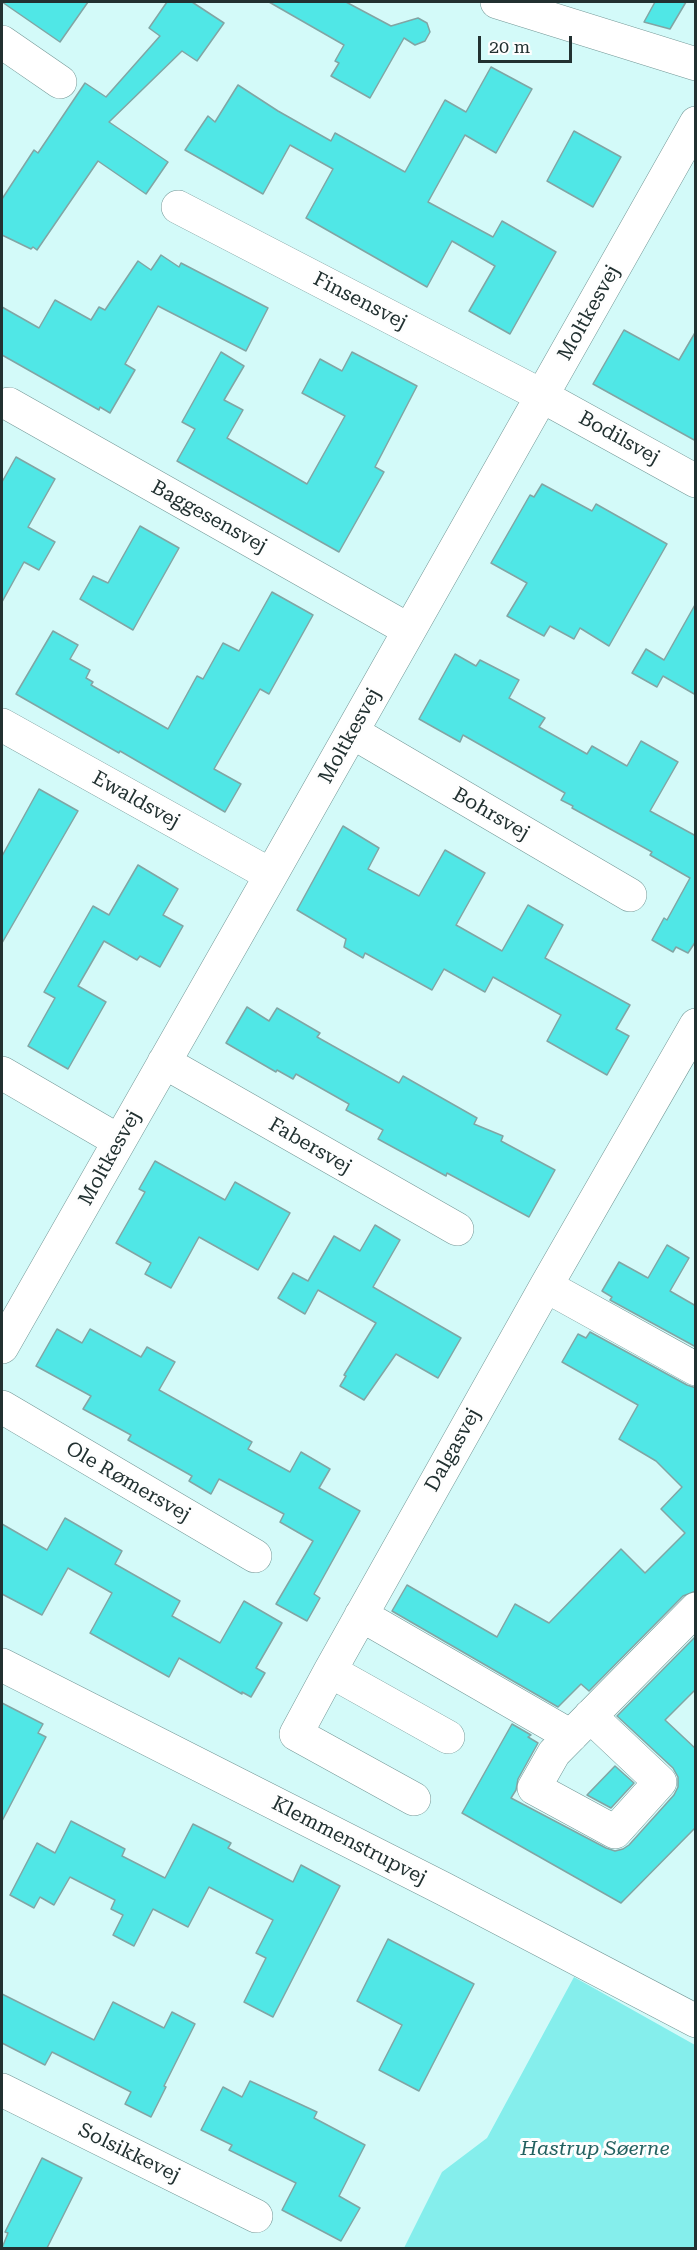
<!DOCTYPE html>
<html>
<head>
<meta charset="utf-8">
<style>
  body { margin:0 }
  #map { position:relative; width:697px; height:2250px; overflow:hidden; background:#d3faf9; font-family:"Roboto Serif",serif }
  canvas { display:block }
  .frame { position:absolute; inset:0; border:3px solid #223131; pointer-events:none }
  .scale { position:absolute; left:478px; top:36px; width:94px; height:27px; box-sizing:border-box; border:3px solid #223131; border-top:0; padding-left:8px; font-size:18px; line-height:21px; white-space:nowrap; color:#223131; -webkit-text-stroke:4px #fefefe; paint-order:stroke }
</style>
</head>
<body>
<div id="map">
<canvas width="697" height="2250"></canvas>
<div class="frame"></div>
<div class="scale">20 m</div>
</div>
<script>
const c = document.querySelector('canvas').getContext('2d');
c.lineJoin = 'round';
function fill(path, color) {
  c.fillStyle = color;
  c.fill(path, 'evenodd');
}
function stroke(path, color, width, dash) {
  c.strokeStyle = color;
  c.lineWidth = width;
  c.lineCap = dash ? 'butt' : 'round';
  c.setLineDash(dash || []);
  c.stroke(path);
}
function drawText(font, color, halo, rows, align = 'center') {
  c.font = font + ' "Roboto Serif",serif';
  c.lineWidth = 6;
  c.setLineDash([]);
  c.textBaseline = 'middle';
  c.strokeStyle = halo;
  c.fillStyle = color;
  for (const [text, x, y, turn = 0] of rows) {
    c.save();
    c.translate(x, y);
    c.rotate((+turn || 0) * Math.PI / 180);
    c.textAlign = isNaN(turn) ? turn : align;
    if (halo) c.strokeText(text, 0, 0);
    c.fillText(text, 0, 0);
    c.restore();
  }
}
fill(new Path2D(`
  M574,1977L695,2045V2248H404L442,2172L487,2138Z`), '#85eeec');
const building = new Path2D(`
  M2,2H88L60,42Z
  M167,2H192L224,23L197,61L182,51L109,122L168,162L146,194L98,161L37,250L33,247L31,249L2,235V199L34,150L38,153L85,83L106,97L160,36L149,28Z
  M269,2H346L391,26L418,18L427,23L430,32L425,41L415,45L404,38L370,98L331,76L339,63L335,61L344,45Z
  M655,2H686L670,29L644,22Z
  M491,67L532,89L496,153L465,135L428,202L493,237L502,221L556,252L510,334L469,311L495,266L452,241L427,287L306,218L333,169L290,145L263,194L185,150L208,116L215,122L238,85L278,111L331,141L335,133L405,172L445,100L466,112Z
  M574,131L621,157L593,207L547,181Z
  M161,255L179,267L181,263L268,308L246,351L158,306L125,364L135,370L110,413L100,407L99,410L2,355V307L39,328L55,300L91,320L99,307L105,310L138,261L151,270Z
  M624,330L679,360L696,331V441L593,384Z
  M221,352L244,366L224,400L243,410L227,438L307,484L345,416L302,393L320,359L342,371L352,352L417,386L375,467L384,472L339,552L177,461L195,429L182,422Z
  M16,457L55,479L28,527L55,542L39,570L24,562L2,602V482Z
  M542,484L592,511L596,504L667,544L609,646L580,628L574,639L550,626L544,636L507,616L527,583L491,563L530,495L534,497Z
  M140,526L179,548L133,630L80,599L93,576L108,583Z
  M272,592L313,615L269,694L260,689L214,769L241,784L225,812L120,751L119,753L16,694L53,631L78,645L70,659L90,670L86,678L93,682L91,685L168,729L197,676L203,679L223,643L239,651Z
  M696,603V695L663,676L657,687L632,673L646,649L664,660Z
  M455,654L476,666L480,660L519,680L509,698L545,718L539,727L587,754L592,746L627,766L641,741L678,762L650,811L696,836V941L688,953L676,947L673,952L652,940L664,918L667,920L690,878L650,855L652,852L572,808L573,806L561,800L565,793L463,735L460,742L419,719Z
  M39,789L78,811L2,943V856Z
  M343,826L379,848L368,869L419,896L445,850L485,873L456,925L502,951L528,905L563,925L545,958L630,1005L616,1029L629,1036L607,1075L547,1041L561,1015L493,977L485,992L444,969L432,990L365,953L363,958L344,947L346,939L297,910Z
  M138,865L178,889L163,915L183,926L160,967L140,956L137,960L104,941L78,986L106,1002L68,1069L28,1046L55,998L44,992L93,906L109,915Z
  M247,1007L269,1021L277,1008L320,1033L317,1037L399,1083L403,1076L477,1118L474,1124L503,1136L501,1141L555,1170L529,1217L447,1173L446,1176L378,1139L383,1130L346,1110L349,1104L296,1074L293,1079L277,1070L276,1072L226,1043Z
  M155,1161L225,1200L235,1182L290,1213L258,1270L199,1237L171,1288L145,1274L151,1263L116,1243L145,1192L139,1189Z
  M375,1225L400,1240L373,1287L461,1338L438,1378L396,1354L364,1400L340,1386L346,1376L344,1375L376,1323L318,1290L305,1314L278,1298L293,1273L308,1281L334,1236L360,1251Z
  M667,1245L689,1258L670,1291L696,1306V1347L610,1300L612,1297L602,1291L619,1262L648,1278Z
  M57,1329L82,1343L90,1329L141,1357L147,1347L175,1362L159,1390L252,1442L248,1449L290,1472L301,1452L330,1469L319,1488L360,1511L314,1594L320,1598L307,1621L276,1604L313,1541L280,1522L284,1514L219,1479L211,1494L189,1481L192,1476L128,1440L131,1435L83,1409L91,1396L36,1366Z
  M590,1332L687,1385L696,1388V1591L683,1596L589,1691L581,1684L558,1707L392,1611L407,1585L497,1637L515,1604L549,1623L621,1549L645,1573L685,1533L661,1509L682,1487L656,1461L619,1439L638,1405L562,1362L578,1334L586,1338Z
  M65,1518L122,1551L115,1564L180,1601L172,1616L220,1643L244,1601L282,1623L256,1668L265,1673L251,1697L242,1692V1694L179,1658L169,1677L90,1633L112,1593L68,1568L42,1615L2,1594V1524L47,1550Z
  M696,1636V1689L665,1720L696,1749V1827L621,1903L462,1813L512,1724L531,1735L528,1737L538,1743L518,1779L516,1790L511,1798L606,1848L615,1851L623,1849L629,1845L674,1795L678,1787V1777L673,1768L617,1716Z
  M2,1703L43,1724L38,1733L46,1737L2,1821Z
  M615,1766L634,1783L611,1808L587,1795Z
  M71,1821L125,1849L122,1856L165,1878L193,1824L231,1843L228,1848L293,1882L301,1865L340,1886L273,2017L244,2002L266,1958L256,1953L273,1920L209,1887L188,1927L153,1909L134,1946L113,1935L123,1915L111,1909L115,1900L70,1877L54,1905L40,1897L34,1908L10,1895L37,1843L55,1853Z
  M388,1939L474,1984L419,2091L379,2070L402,2025L357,2001Z
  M2,1994L94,2040L113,2002L164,2028L172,2012L195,2024L164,2086L166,2087L151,2117L125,2104L131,2092L52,2052L45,2065L2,2043Z
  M250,2081L317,2112L314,2118L365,2145L339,2196L360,2208L341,2241L282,2210L296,2183L229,2150L232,2145L201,2130L223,2087L242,2097Z
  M42,2158L82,2178L47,2248H2L8,2233L5,2232Z`);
fill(building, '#50e7e6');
stroke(building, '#81a5a4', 1.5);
const minor = new Path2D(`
  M497,2L696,64
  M2,42L60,82
  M178,207L531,390L696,481
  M9,404L409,630
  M2,725L271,875
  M352,732L630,895
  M164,1062L457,1229
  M2,1073L119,1141
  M546,1286L696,1369
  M2,1347L271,875L696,123
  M2,1407L255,1556
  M361,1615L571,1736
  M2,1665L444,1889L696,2021
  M330,1671L296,1734L414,1799
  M590,1716L660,1782L615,1832L534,1788L554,1753L696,1609
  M448,1737L330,1671L546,1286L696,1025
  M2,2090L256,2216`);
stroke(minor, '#739796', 34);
stroke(minor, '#fff', 33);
drawText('20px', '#223131', '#fefefe', [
  ["Finsensvej",360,301,27],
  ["Moltkesvej",589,313,-61],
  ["Bodilsvej",619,438,29],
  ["Baggesensvej",209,517,29],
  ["Moltkesvej",350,736,-61],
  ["Ewaldsvej",136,800,29],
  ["Bohrsvej",491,814,30],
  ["Fabersvej",310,1146,30],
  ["Moltkesvej",110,1158,-61],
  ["Dalgasvej",453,1450,-61],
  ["Ole Rømersvej",128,1482,30],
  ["Klemmenstrupvej",349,1841,27],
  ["Solsikkevej",129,2153,26]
]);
drawText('italic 20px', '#236160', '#fefefe', [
  ["Hastrup Søerne",595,2149]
]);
</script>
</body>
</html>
